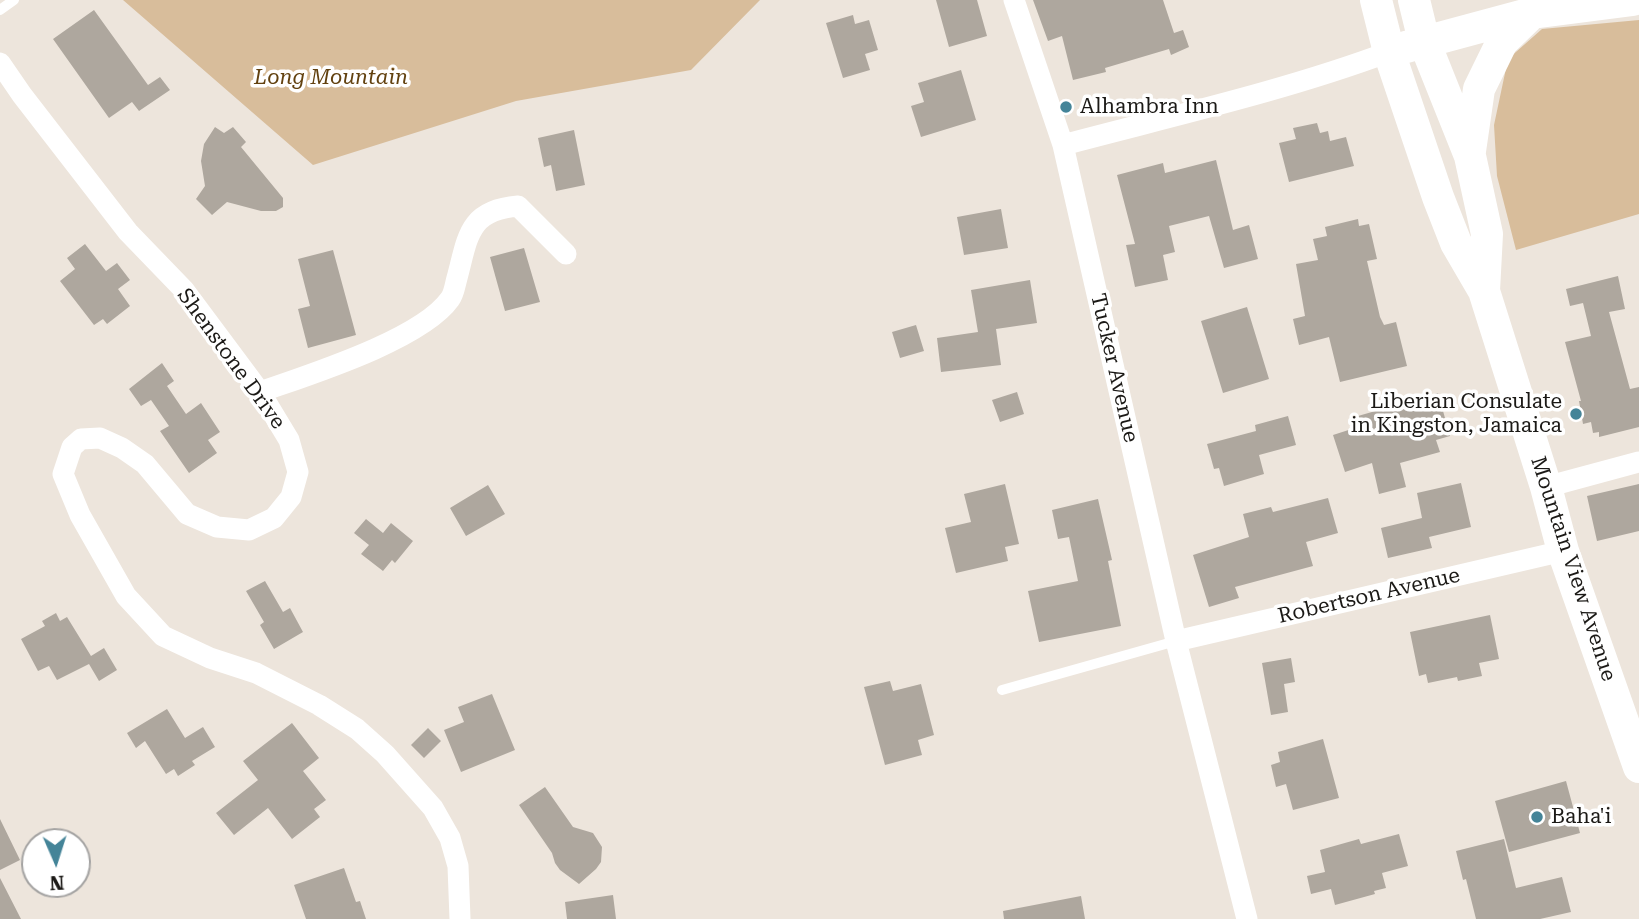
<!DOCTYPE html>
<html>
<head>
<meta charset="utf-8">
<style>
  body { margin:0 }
  #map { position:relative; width:1639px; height:919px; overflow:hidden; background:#ede5dc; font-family:"Roboto Serif",serif }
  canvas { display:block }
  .north { position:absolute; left:21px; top:828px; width:70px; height:70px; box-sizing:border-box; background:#fff; border:2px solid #a4a3a2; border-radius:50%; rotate:177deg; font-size:19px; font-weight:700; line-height:28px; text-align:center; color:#1b1916 }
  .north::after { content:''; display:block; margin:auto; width:24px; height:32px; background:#448498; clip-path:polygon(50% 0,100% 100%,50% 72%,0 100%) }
</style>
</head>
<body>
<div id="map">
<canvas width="1639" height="919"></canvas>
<div class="north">N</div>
</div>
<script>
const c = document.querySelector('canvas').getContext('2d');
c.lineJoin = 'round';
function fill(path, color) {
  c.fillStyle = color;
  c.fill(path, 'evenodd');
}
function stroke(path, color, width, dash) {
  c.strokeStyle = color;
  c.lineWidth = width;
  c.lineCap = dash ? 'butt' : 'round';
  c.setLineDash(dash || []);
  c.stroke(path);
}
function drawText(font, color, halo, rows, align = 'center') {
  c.font = font + ' "Roboto Serif",serif';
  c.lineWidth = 7;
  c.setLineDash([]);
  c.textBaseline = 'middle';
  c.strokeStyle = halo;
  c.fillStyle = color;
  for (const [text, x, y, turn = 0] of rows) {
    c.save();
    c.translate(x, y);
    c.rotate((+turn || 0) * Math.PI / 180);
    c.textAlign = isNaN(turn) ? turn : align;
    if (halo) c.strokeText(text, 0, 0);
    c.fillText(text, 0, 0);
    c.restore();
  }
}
fill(new Path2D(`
  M123,0H760L691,70L516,101L313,165Z
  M1639,20V214L1516,250L1497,176L1494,125L1508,59L1542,29Z`), '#d8bd9b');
fill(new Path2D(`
  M936,0H977L987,36L949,47Z
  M1033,0H1163L1174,33L1183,30L1189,47L1171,55L1169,49L1105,68L1106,72L1073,80L1062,36L1048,41Z
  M94,10L148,85L160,77L170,90L139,111L132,102L109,118L53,39Z
  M853,15L855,24L869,20L878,50L865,54L870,70L843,78L826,23Z
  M961,70L976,120L921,137L911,106L924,102L918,83Z
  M1317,123L1320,133L1328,131L1330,141L1346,137L1354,166L1289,182L1279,143L1296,139L1293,128Z
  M215,127L224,133L233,127L246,142L241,147L283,198V207L276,211H261L227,202L212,215L196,199L205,186L201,161L204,144Z
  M574,130L585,185L556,191L551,165L544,167L538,138Z
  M1216,160L1233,230L1249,225L1258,259L1224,268L1209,216L1169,226L1175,252L1163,255L1168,280L1135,287L1126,245L1135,244L1117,175L1163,163L1165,173Z
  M1001,209L1008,248L964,255L957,217Z
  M1358,219L1359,226L1369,224L1377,259L1367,261L1380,317L1384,325L1396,322L1407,366L1340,382L1329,337L1299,345L1293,319L1305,316L1296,264L1318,260L1313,239L1327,236L1325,227Z
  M85,244L106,271L117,263L130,280L118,289L130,306L107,324L103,319L94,325L60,281L75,269L67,258Z
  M524,248L540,302L505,311L490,257Z
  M333,250L356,335L308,348L298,309L310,306L298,259Z
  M1618,276L1625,309L1609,312L1630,389L1639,387V427L1599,437V432L1593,433L1591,422L1583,424L1579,401H1581L1565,342L1591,336L1583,303L1570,306L1566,289Z
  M1030,280L1037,323L996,329L1001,365L941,372L937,338L978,332L971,290Z
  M1247,307L1269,379L1223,393L1201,321Z
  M916,325L924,351L900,358L892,332Z
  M162,363L174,381L167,386L186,414L201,403L220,432L208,440L217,453L189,473L160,431L169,426L151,400L141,406L129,389Z
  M1017,392L1024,414L1000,422L992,400Z
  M1438,393L1450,436L1436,440L1440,452L1400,463L1406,487L1379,494L1372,463L1345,472L1333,435L1361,426L1358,416Z
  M1288,416L1296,445L1259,455L1264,474L1224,486L1219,468L1214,469L1207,444L1256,431L1255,425Z
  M1461,483L1471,527L1429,537L1432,548L1388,558L1381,528L1422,518L1417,493Z
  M1005,484L1019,544L1005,547L1008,561L956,573L945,528L971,522L964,494Z
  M1639,484V531L1597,541L1587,496Z
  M488,485L505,514L466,536L450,508Z
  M1328,498L1338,533L1306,542L1313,566L1235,587L1239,598L1209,607L1193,555L1249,537L1243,514L1271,507L1273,512Z
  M1098,499L1112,560L1108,561L1121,626L1039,642L1028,591L1078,581L1069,537L1058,539L1052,510Z
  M366,519L383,533L391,523L413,541L395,563L392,560L383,571L361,554L369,545L354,533Z
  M265,581L283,612L290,608L303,632L274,649L260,625L264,622L246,591Z
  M56,613L60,621L67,617L91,656L104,648L117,670L99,681L89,664L57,680L49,666L38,671L21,639L45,626L42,621Z
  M1490,615L1499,659L1479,663L1482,676L1458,681L1457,677L1428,683L1426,674L1419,676L1410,632Z
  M1291,658L1295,682L1284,684L1288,712L1271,715L1262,663Z
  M890,681L893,691L921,684L934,735L918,740L922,755L885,765L864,687Z
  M492,694L515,750L461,772L444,730L464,722L458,707Z
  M167,709L185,738L203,727L215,747L192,761L195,765L178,776L174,769L166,774L145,741L136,748L127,733Z
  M292,723L319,758L303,771L326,800L314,809L320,817L292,839L268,808L234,835L216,813L258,780L243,761Z
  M428,728L441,741L424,758L411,745Z
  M1323,739L1339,798L1293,810L1286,784L1276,787L1271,765L1280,762L1278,752Z
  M1566,781L1580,833L1509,852L1495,801Z
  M545,787L573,827L593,833L602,847L601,862L596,869L579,884L560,870L555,863L552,853L519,805Z
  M0,819L20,860L0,870Z
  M1399,834L1408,866L1382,873L1386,888L1374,891L1375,894L1335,905L1331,889L1311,894L1307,876L1325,872L1320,850L1359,839L1361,844Z
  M1504,839L1516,888L1562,877L1571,912L1540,919H1476L1466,879L1463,880L1456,851Z
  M344,868L356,902L360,901L366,919H306L294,885Z
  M0,878L21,919H0Z
  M613,895L616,919H567L565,902Z
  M1081,896L1085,919H1004L1003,911Z`), '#aea79e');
stroke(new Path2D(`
  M0,10L14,0
  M1002,690L1176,641`), '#fff', 10);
stroke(new Path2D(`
  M1014,0L1063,145L1176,641L1247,919
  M0,63L22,95L128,232L184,290L260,392L289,440L298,472L291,497L274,518L249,530L217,527L187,514L145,464L122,448L100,438L81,439L72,447L63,474L80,515L126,596L163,636L210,658L256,673L319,705L357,729L385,754L433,808L450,838L458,866L460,919
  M1063,145C1172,116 1284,91 1389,52
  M260,392C308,375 421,340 450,299C454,294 455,285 457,278C468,237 468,210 518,206L566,254
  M1546,487L1639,462
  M1176,641L1563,551`), '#fff', 21);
stroke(new Path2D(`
  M1376,0L1389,52L1438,197L1456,243L1484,291L1546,487L1563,551L1639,767
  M1414,0L1424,41L1470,156L1487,234L1484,291
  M1406,47L1532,13L1633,0
  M1470,151L1479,89L1502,42L1530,15`), '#fff', 32);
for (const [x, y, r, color] of [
  [1066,107,7,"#448498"],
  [1576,414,7,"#448498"],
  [1537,817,7,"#448498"]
]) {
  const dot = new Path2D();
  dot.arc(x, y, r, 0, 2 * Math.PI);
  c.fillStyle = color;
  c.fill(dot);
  stroke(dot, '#fff', 2.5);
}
drawText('italic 21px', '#62410f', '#fff', [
  ["Long Mountain",331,78]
]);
drawText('21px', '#1b1916', '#fff', [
  ["Alhambra Inn",1080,107],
  ["Liberian Consulate",1562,402,"right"],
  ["in Kingston, Jamaica",1562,426,"right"],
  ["Baha'i",1551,817]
], 'left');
drawText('21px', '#1b1916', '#fff', [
  ["Shenstone Drive",231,359,54],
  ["Tucker Avenue",1114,368,77],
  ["Mountain View Avenue",1573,569,72],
  ["Robertson Avenue",1369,596,-13]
]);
</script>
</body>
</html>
